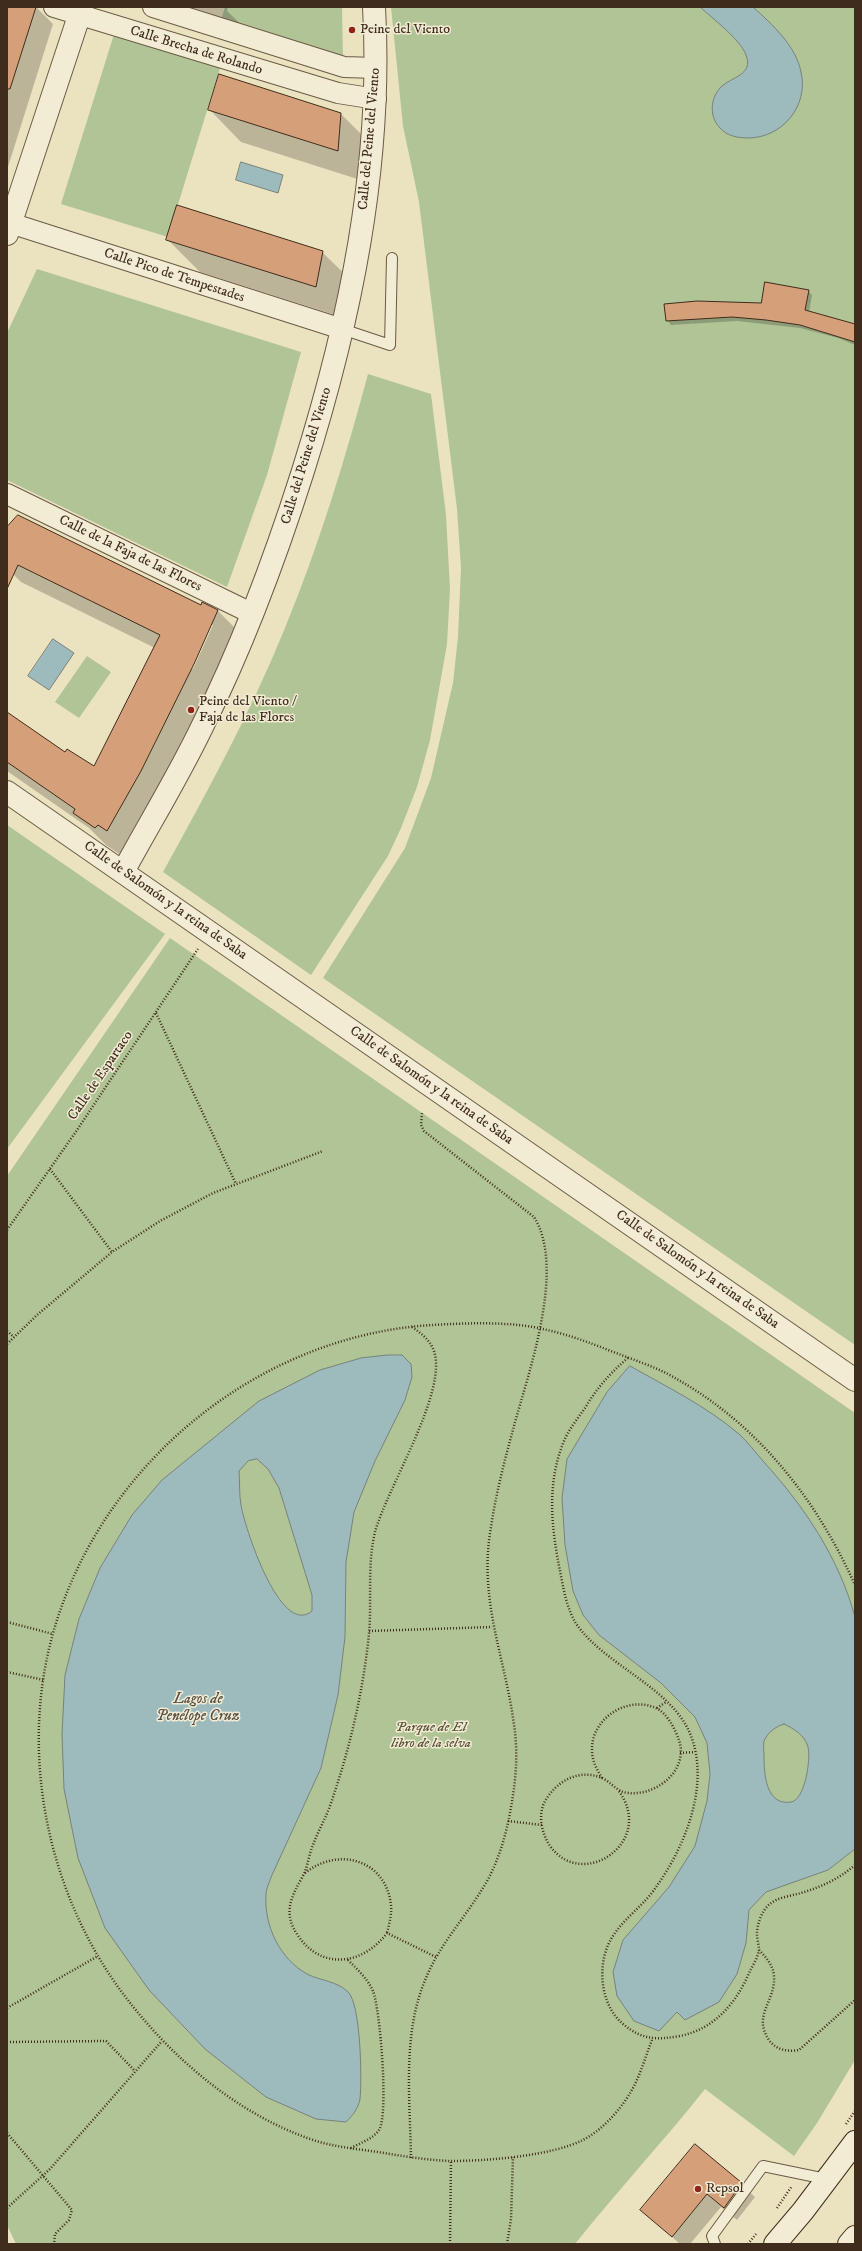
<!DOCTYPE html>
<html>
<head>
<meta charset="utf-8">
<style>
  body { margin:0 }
  #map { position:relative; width:862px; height:2251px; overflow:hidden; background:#ebe2bf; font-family:"IM FELL DW Pica",serif }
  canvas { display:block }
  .frame { position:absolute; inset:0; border:8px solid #402c1c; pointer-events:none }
</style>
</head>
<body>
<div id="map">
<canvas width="862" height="2251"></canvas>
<div class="frame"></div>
</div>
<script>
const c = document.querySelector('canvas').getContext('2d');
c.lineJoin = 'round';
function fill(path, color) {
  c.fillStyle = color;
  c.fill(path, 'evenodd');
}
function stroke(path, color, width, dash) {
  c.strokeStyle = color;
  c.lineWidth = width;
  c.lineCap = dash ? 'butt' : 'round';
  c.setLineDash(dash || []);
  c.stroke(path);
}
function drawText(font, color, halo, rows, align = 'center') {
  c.font = font + ' "IM FELL DW Pica",serif';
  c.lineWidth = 3;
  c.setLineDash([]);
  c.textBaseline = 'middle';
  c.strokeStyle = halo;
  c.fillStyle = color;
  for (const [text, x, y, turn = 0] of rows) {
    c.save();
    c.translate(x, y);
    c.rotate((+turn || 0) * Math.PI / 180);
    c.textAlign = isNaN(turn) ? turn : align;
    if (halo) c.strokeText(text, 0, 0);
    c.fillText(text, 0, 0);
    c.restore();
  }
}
fill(new Path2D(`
  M225,7H342L343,60L221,20Z
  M391,7H855V1345L323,978L405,848L431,778L453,683L458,637L461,568L457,509L419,202L403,126Z
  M115,31L221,65L168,237L61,204Z
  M37,269L301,352L267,475L227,587L7,480V333Z
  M368,374L431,394L446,515L450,589L447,644L430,740L417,787L401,828L388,856L311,975L163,872C207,792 251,712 285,628C319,545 345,460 368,374Z
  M87,656L111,672L79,718L55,702Z
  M7,825L165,934L7,1149Z
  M170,938L855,1413V2060L817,2123L794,2156L705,2089C663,2142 617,2191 575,2244H16L7,2225V1176Z`), '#b1c496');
const water = new Path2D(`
  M700,7H753C772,24 796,46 801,72C809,106 782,138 748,138C738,138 727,136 720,128C709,117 710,98 721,87C731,77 754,75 746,55C740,39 713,19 700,7Z
  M241,162L283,175L278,193L236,180Z
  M53,639L74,653L49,690L28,676Z
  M388,1355H402L411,1364L412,1377L405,1400L375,1461L354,1512L346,1562L345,1637L338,1695L321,1768L272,1875C270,1881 266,1888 266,1895C264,1926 280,1959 307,1974C321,1981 337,1981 348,1992C361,2004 362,2081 360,2099C358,2109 353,2115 346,2122L316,2119L266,2097L205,2049L149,1990L105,1928L78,1858L64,1789L62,1734L65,1675L79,1619L100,1568L132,1515L162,1480L259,1401L320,1370L361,1358ZM257,1459L268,1469L279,1488L312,1595V1611C280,1638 244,1525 241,1505C239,1495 240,1482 239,1471L248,1461Z
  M630,1366C667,1387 706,1406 739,1434C748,1442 755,1452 763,1461C804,1506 839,1558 855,1617V1849L828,1870L766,1892L749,1910L746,1943L737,1974L719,2002L685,2020L677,2012L659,2031L634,2021L617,1996L613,1972L623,1940L669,1887L695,1846L707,1801L710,1774L707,1743L695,1717L661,1683L599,1635L583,1615L573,1591L565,1545L562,1498L567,1459L607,1392ZM784,1724C794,1729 805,1735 808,1747C811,1759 805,1800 791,1802C766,1806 764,1774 764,1757C764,1752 763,1745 764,1741C768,1732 775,1727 784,1724Z`);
fill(water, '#9dbbbd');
stroke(water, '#78827d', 1);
fill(new Path2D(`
  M7,7H36L53,24L7,170Z
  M146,7H228L227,11L249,32Z
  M209,109L341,114L373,146L370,183L241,142Z
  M168,240L322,252L355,284L348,319L200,272Z
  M808,291L812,295L809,312L855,326V345L838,338L800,328L737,321L671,325L667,320L762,304Z
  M7,529L201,606L218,611L250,643L128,860L106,845L89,828L7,771V713L65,754L95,768L155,648L21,582L7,568ZM210,625H213L193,669H192Z
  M695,2145L755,2197L737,2220L721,2207L690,2244H680L642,2210Z`), '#0003');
const building = new Path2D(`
  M7,7H36L10,89H7Z
  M219,74L341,113L338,151L208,110Z
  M177,205L323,251L316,287L166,240Z
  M765,282L809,290L805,310L855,324V342L800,325L766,320L732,317L666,321L664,304L697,301L761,303Z
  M18,515L201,605L202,602L218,610L194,664L141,771L107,831L98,825L95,828L73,813L75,809L7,762V712L65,752L67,749L94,766L160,635L18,565L7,589V527Z
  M695,2144L742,2183L724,2208L707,2194L672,2237L640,2210Z`);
fill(building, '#d5a079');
stroke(building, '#402c1c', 1);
const service = new Path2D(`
  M342,329L390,345L392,258
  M715,2244L712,2236L763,2166L826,2179`);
const minor = new Path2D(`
  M54,7L338,93L376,99
  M153,7L344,67L376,68
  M7,222L342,329
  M7,494L253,614`);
const tertiary = new Path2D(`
  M7,234L82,7
  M7,792L855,1380
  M123,872C149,824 178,777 202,727C243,645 275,559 303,471C350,322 383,164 374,7`);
const secondary = new Path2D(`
  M775,2244L803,2211L855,2142
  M849,2244L855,2237`);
stroke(service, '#6b5a45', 12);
stroke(minor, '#6b5a45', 22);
stroke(tertiary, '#6b5a45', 24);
stroke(secondary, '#402c1c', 24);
stroke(new Path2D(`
  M156,1013L236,1184
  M50,1169L112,1252
  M7,1230L75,1133L198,949
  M412,1327C421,1333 430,1340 434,1351C448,1392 387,1488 375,1532C367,1565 372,1600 369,1634C363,1692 350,1748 331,1803C326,1818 318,1831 313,1845C309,1854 308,1865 304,1874C292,1896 281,1912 299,1937C323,1971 364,1964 387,1933L436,1957
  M7,1331L14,1337
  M7,1344L37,1315L112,1252L160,1221L213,1193L323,1151
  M628,1358C610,1373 597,1388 585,1408C578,1418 569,1429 564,1441C547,1482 551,1524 559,1566C563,1585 566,1609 577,1625C606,1666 673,1688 691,1736C710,1785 685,1847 656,1887C645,1904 627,1916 615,1933C596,1958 598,2003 623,2024C642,2040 657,2040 680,2036C715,2029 737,2002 750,1971C753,1965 758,1957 759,1950C759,1945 757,1939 757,1934C757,1924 762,1910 770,1904C778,1897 791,1896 801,1893C821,1887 839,1879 855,1865
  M7,1622L53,1634
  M369,1631L492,1627
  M7,1672L44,1680
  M657,1708L666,1702
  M680,1753L695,1752
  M602,1778C597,1770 592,1761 592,1750C591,1719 627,1695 656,1708C667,1713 675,1729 679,1740C689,1771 656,1796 628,1793C617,1792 611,1782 602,1778C578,1768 555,1782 544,1803C538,1817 542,1834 550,1846C583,1892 657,1841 618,1790
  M508,1821L542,1825
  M305,1873C339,1846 386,1860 391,1905C392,1915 389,1924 387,1933
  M759,1950C766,1957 773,1965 774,1976C776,2001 752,2015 769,2040C776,2050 788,2052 799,2050L855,2000
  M348,1960C357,1969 367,1978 373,1991C380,2008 389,2115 379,2130C373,2139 360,2143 351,2148
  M7,2008L98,1956
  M652,2040C646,2055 641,2073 633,2088C622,2108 604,2129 583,2140C551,2156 487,2161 450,2161C426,2160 402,2156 378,2152C357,2149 336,2147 316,2141C240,2116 175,2061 127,1999C45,1893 15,1743 59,1614C113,1454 265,1335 432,1325C467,1323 513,1321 547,1330C570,1335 593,1344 616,1353C632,1359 649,1365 664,1372C753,1418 815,1496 855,1585
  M7,2042L106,2041L134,2070
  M846,2124L855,2111
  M7,2133L72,2210L69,2220L55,2234L54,2244
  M411,2158C410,2099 402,2033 426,1978C439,1946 463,1920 481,1891C495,1870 504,1843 509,1818C515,1787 519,1757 514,1725C505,1656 478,1600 491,1527C496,1493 505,1459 514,1426C529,1371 566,1268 534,1217L424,1131L421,1125L422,1113
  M7,2208L50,2169L162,2041
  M777,2208L792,2186
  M450,2244L451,2161
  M507,2244L511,2219L513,2157
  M748,2244L756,2234`), '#402c1c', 2.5, [1, 2]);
stroke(service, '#f2ecd5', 10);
stroke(minor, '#f2ecd5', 20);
stroke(tertiary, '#f2ecd5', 22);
stroke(secondary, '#f2ecd5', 22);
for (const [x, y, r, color] of [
  [352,30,4,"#8f2418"],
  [191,710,4,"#8f2418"],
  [698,2189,4,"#8f2418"]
]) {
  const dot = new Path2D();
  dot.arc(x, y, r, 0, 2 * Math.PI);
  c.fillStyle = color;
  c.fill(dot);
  stroke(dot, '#f2ecd5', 1.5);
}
drawText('14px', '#402c1c', '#f2ecd5', [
  ["Peine del Viento",360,30],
  ["Peine del Viento /",199,702],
  ["Faja de las Flores",199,718],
  ["Repsol",706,2189]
], 'left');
drawText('14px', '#402c1c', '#f2ecd5', [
  ["Calle Brecha de Rolando",196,51,17],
  ["Calle del Peine del Viento",370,139,-85],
  ["Calle Pico de Tempestades",174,276,18],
  ["Calle del Peine del Viento",307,456,-73],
  ["Calle de la Faja de las Flores",130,554,26],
  ["Calle de Salomón y la reina de Saba",165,901,35],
  ["Calle de Espartaco",101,1076,-56],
  ["Calle de Salomón y la reina de Saba",431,1086,35],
  ["Calle de Salomón y la reina de Saba",697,1270,35]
]);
drawText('italic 14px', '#5c523a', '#f2ecd5', [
  ["Parque de El",431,1728],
  ["libro de la selva",431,1744]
]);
drawText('italic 15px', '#575044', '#f2ecd5', [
  ["Lagos de",198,1700],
  ["Penélope Cruz",198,1717]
]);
</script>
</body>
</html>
